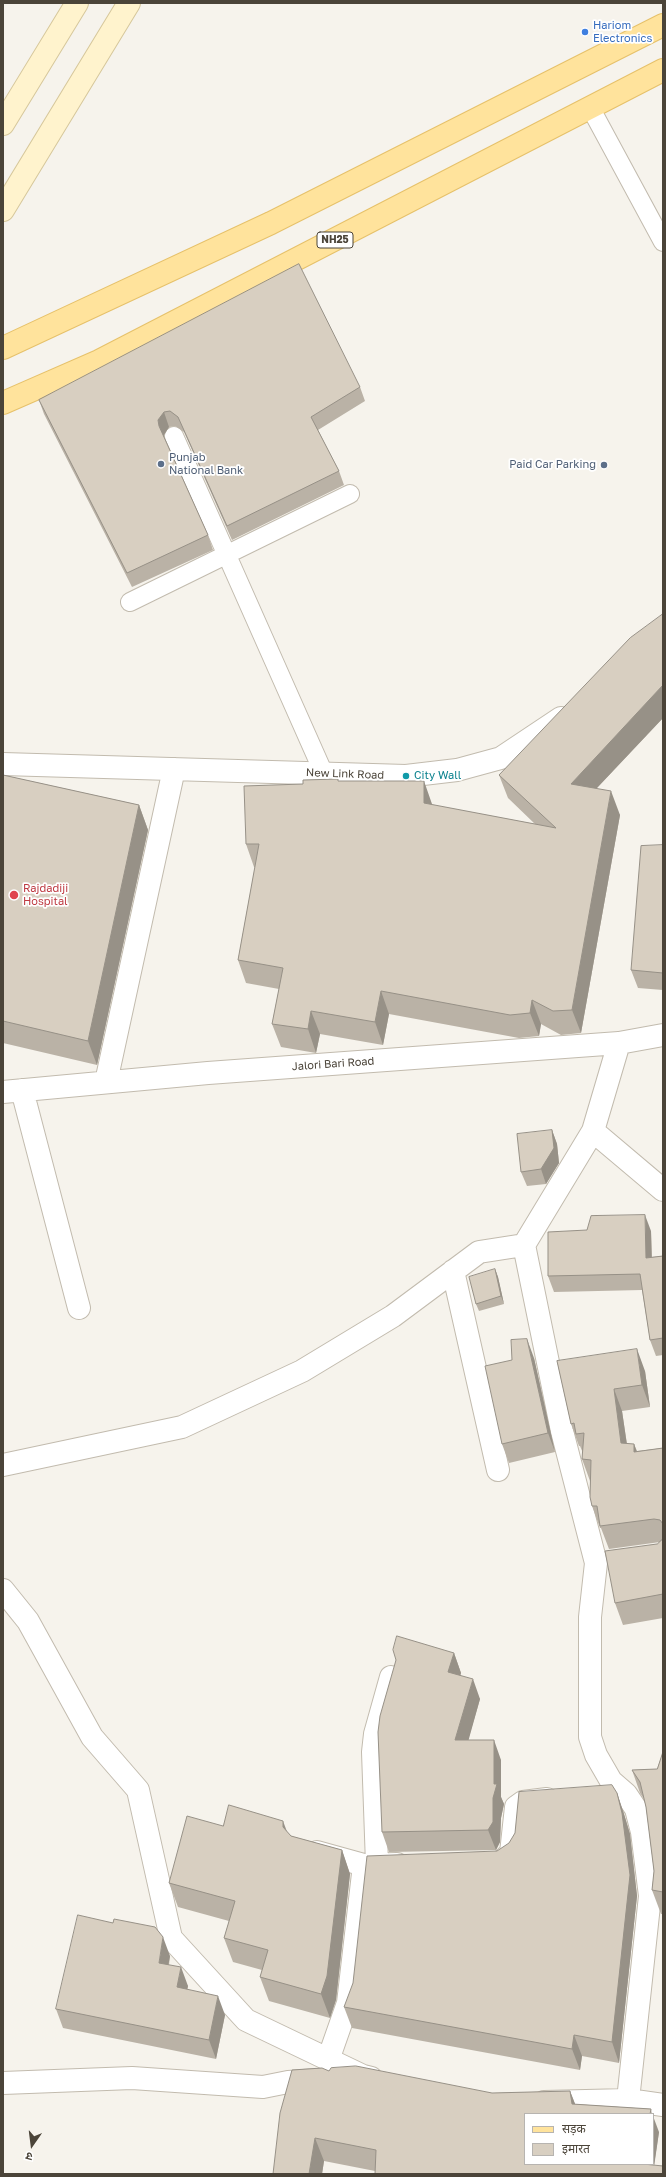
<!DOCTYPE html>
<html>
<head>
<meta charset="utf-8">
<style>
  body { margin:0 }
  #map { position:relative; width:666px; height:2177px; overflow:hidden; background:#f6f3ec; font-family:"Golos Text","Noto Sans Devanagari",sans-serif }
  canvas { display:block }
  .frame { position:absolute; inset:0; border:4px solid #4b4439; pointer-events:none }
  .legend { position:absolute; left:524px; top:2113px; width:130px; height:52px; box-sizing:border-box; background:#fff; border:1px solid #b7b4b0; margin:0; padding:5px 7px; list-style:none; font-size:12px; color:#4b4439 }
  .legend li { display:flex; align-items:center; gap:8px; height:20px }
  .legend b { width:20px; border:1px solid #b7b4b0 }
  .north { position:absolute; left:12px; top:2125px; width:40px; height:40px; -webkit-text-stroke:3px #fff; paint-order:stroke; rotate:194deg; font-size:11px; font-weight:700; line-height:16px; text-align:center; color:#4b4439 }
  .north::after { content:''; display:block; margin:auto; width:14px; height:18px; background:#4b4439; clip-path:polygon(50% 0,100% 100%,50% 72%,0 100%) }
</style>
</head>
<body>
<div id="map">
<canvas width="666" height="2177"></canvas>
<div class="frame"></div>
<ul class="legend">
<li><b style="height:5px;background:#ffe39c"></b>सड़क</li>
<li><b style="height:11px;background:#d8cfc1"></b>इमारत</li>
</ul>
<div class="north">उ</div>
</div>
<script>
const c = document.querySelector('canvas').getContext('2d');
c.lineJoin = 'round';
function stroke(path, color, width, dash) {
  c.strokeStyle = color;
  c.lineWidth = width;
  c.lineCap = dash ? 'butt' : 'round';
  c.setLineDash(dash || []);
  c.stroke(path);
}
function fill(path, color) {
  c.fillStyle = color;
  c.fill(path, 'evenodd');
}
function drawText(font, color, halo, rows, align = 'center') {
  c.font = font + ' "Golos Text",sans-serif';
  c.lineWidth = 3.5;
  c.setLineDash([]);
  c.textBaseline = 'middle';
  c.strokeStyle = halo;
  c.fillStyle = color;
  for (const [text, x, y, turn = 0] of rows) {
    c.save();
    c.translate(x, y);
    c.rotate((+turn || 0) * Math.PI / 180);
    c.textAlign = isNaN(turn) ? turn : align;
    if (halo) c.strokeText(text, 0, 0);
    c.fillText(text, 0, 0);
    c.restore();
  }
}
const lane = new Path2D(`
  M590,107L663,242
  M174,436L324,774
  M130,602L350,494`);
const street = new Path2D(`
  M3,764L406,776L457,770L501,758L561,718
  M619,1043L593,1131L663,1190
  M106,1082L174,769
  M22,1090L79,1308
  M3,1092L208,1073L619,1043L663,1035
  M524,1245L562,1431L596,1563L590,1617V1737L596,1755L611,1781L626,1794L636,1809L642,1832L650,1896L628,2100
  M453,1271L498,1470
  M3,1465L182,1427L302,1371L393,1316L479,1252L524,1245L593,1131
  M3,1590L28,1621L92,1737L138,1790L171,1938L246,2020L363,2076L371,2078
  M317,1852L364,1865L397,1864
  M501,1862L511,1853L516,1807L523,1802L547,1799
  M377,1864L373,1752L375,1734L391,1677
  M328,2060L348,2003L364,1865
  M3,2083L132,2078L263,2087L288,2082L318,2080
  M544,2102L628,2100L663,2105`);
const secondary = new Path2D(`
  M3,124L77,3
  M3,210L129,3`);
const primary = new Path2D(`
  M3,348L271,223L663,25
  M3,403L99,361L663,70`);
stroke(lane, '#c2bbae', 20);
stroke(street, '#c2bbae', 24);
stroke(secondary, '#d6c79b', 24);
stroke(primary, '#e6c16a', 24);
stroke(lane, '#fff', 18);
stroke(street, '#fff', 22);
stroke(secondary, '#fff3cd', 22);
stroke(primary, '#ffe39c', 22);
fill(new Path2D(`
  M360,387L365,401L318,430L339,471L344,485L232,540L184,432L175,426L169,427L164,435V437L208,535L213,550L132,587L44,414L39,400Z
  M663,614V718L596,789L620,815L581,1033L561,1035L541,1024L539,1036L519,1038L389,1014L383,1045L320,1034L316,1053L281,1047L272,1024L279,989L246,983L238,960L255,867H254L246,844L303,784L339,781L432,805L535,824L508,798L499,775Z
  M3,775L139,805L148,830L97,1065L3,1043Z
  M663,845V990L638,988L631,970Z
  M552,1130L557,1144L559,1163L546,1184L527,1186L521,1172Z
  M651,1231L652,1257L663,1256V1355L656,1356L650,1340L642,1290L554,1292L548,1276Z
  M495,1269L498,1277L504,1304L479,1311L476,1304Z
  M534,1358L555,1452L509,1463L502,1444L512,1360Z
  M557,1361L645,1371L650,1407L622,1411L627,1444H634L637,1451L663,1448V1618L623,1625L615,1603L657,1544L660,1542L609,1549L601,1528H600L592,1506L590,1481L582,1459L583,1453L580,1446H579L571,1424Z
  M454,1653L461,1673L460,1676L480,1699L468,1740L501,1760V1797L504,1804L501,1818L500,1842L496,1850L389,1852L382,1832Z
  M663,1752V1914H661L652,1890L654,1871L646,1807L644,1799L640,1793L632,1770L657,1769Z
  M617,1793L624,1814L630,1834L637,1896L619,2063L582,2056L580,2070L352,2028L344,2007L497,1851Z
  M223,1826L287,1832L291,1836L342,1850L350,1874L336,2000L330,2018L269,2001L260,1977L262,1970L233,1962L224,1938L229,1921L178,1907L169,1883Z
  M170,1956L169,1965L188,1986L187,1989L225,2015L216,2059L63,2028L56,2009Z
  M329,2071L492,2093L570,2091L575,2104L651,2109L652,2114H525L659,2132L654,2165L375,2171L324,2161L322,2174H273Z`), '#bab2a6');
fill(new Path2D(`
  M164,412L169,427L164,435V440L159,426L158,420Z
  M663,685V718L579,807L571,784Z
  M424,781L432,804V826L424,803Z
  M611,791L620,815L581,1033L572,1010Z
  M139,805L148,830L97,1065L88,1041Z
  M381,991L389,1014L383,1045L375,1022Z
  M532,1000L541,1024L539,1036L530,1013Z
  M311,1011L320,1034L316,1053L308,1029Z
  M552,1130L557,1144L559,1163L546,1184L541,1169Z
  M645,1215L651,1231L652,1274L646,1258Z
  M495,1269L498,1277L504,1304L501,1296Z
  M527,1339L534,1358L555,1452L548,1433Z
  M637,1349L645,1371L650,1407L642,1385Z
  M614,1389L622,1411L630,1466L621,1443Z
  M634,1444L642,1466L634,1452Z
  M454,1653L461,1673L455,1692L448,1672Z
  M473,1679L480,1699L463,1760L455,1740Z
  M494,1740L501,1760V1797L504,1804L501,1818L500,1842L496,1850L488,1830L493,1798L494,1784Z
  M617,1793L624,1814L630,1834L637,1896L619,2063L612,2042Z
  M283,1821L292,1845L283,1827Z
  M342,1850L350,1874L336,2000L330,2018L321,1994Z
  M163,1937L170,1956L165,1982L159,1963Z
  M181,1967L188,1986L184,2006L177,1987Z
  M218,1996L225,2015L216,2059L209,2040Z
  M574,2035L582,2056L580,2070L572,2049Z
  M570,2091L579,2114L572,2104Z
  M653,2116L659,2132L653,2174L643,2164H653Z
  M315,2138L324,2161L322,2174H309Z`), '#979187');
const building = new Path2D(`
  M299,264L360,387L311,417L339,471L227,526L178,417L170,411L164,412L158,420L159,426L208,535L127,573L39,400Z
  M663,614V685L571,784L611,791L572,1010L553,1011L532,1000L530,1013L510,1015L381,991L375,1022L311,1011L308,1029L272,1024L283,968L238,960L259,844H246L244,786L303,784V780L338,779V781H424V803L556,828L499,775L630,638Z
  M3,775L139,805L88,1041L3,1021Z
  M663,845V973L631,970L641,846Z
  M552,1130L554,1148L541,1169L521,1172L517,1134Z
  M645,1215L646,1258L663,1256V1338L650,1340L640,1274L548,1276V1232L587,1230L591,1216Z
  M495,1269L501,1296L476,1304L469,1277Z
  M527,1339L548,1433L502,1444L485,1366L512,1360L511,1340Z
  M637,1349L642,1385L614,1389L621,1443L634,1444V1452L663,1448V1524L660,1520L654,1519L600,1526L597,1506H592L590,1497L591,1460L582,1459L584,1433L576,1434L574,1423L571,1424L557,1361Z
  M663,1539V1594L615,1603L605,1551L657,1544Z
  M397,1636L454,1653L448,1672L473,1679L455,1740H494V1784H497L493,1798V1822L488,1830L382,1832L378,1732L380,1716L396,1660L393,1650Z
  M663,1752V1892L652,1890L654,1871L646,1807L640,1782L632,1770L657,1769Z
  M612,1785L617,1793L622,1813L630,1875L612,2042L574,2035L572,2049L344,2007L353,1983L367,1856L497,1851L509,1843L515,1833L519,1792Z
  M229,1805L283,1821V1827L291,1836L342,1850L327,1976L321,1994L260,1977L268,1950L224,1938L235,1901L169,1883L187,1816L223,1826Z
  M78,1915L113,1923L114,1919L155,1927L163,1937L159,1963L181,1967L177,1987L218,1996L209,2040L56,2009Z
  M356,2066L492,2093L570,2091L572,2104L651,2109L650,2114H525V2164H643L663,2166V2174H375L376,2150L315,2138L309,2174H273L280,2113L292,2070L322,2068L329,2071L331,2068Z`);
fill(building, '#d8cfc1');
stroke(building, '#979187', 1);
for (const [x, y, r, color] of [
  [585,32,4,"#3f7fe0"],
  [161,464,4,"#5c6f8a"],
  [604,465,4,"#5c6f8a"],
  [406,776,4,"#0f9aa8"],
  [14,895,5,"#e0444e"]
]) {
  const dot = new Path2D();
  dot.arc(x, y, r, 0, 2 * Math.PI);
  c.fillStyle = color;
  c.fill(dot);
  stroke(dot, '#fff', 1.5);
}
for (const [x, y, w] of [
  [335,240,36]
]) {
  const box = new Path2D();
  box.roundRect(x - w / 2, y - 8, w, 16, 3);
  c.fillStyle = '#fff';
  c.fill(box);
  stroke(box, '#4b4439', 1);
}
drawText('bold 10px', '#4b4439', null, [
  ["NH25",335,240]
]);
drawText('11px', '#366cbe', '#fff', [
  ["Hariom",593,26],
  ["Electronics",593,39]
], 'left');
drawText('11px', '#4e5e75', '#fff', [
  ["Punjab",169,458],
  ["National Bank",169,471],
  ["Paid Car Parking",596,465,"right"]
], 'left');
drawText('11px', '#4b4439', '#fff', [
  ["New Link Road",345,774,2],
  ["Jalori Bari Road",333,1064,-4]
]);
drawText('11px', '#0d838f', '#fff', [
  ["City Wall",414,776]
], 'left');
drawText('11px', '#be3a42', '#fff', [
  ["Rajdadiji",23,889],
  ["Hospital",23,902]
], 'left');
</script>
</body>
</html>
